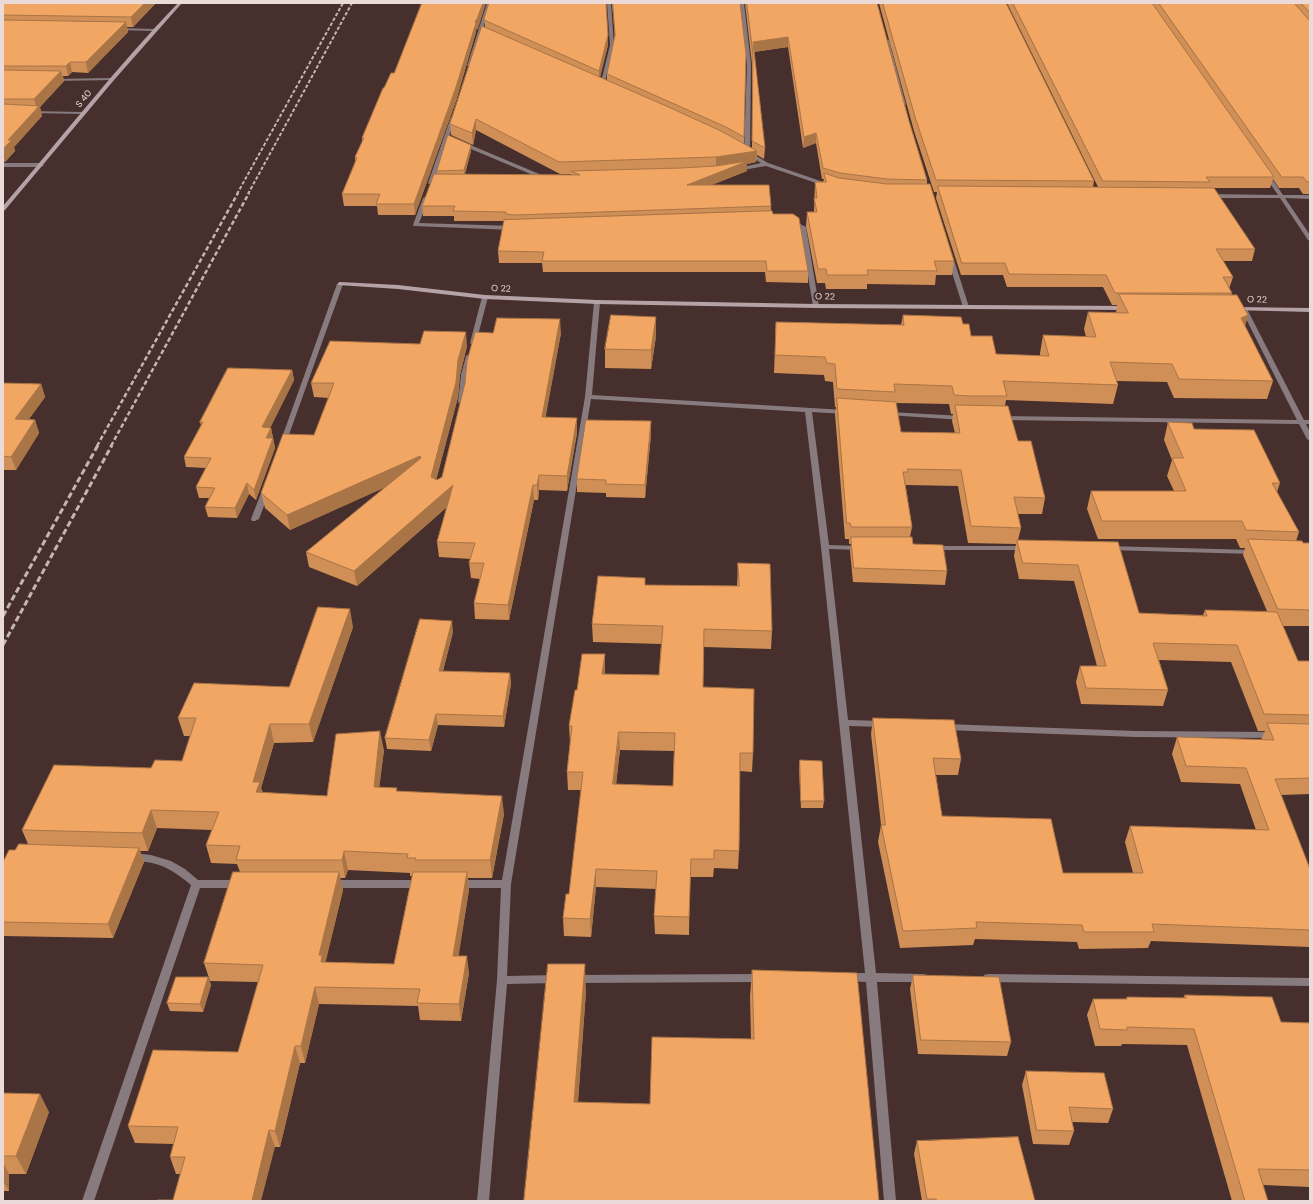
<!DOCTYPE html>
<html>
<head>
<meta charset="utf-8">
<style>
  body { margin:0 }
  #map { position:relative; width:1313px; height:1204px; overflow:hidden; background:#462f2c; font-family:"DM Sans",sans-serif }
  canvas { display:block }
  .frame { position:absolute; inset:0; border:4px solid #eadbd8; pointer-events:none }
</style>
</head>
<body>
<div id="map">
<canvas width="1313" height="1204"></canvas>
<div class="frame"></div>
</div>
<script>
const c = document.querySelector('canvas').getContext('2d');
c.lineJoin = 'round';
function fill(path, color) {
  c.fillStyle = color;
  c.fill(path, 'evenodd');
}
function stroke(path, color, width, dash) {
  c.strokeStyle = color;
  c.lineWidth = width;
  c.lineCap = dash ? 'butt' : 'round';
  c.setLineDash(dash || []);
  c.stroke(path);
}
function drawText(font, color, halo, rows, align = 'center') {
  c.font = font + ' "DM Sans",sans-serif';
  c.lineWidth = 4;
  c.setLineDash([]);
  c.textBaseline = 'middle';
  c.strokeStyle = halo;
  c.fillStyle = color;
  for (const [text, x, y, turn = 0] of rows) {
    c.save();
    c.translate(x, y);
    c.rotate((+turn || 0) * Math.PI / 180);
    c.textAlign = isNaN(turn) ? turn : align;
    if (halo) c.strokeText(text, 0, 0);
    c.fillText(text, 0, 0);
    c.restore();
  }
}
fill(new Path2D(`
  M487,3H491L471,65L467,66Z
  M607,3H611L614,45L604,86L602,87L600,86L610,45Z
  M740,3H744L751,64L750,152L768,163L832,185V187H828L766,166L737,171L734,169L761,163L744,153L747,64Z
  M118,28L154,29L156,30L154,31L116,30V29Z
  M885,39L889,40L906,105L902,104Z
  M111,78H113V80L54,81L52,80L54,79Z
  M30,111L83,112L85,113L83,114L32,113H30Z
  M451,117L455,118L434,183L429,184L428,183Z
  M461,141L544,176L545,177L540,178L459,144L458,143Z
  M3,163H41L44,165L41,167H3Z
  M1267,173L1269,174L1283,195H1310V199L1285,198L1310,235V241L1308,240L1280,198H1209L1206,196L1209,194L1278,195L1264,175Z
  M426,196L429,198L419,223L513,226L516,228L513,230L414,226L413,225L423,198Z
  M790,221H794L806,227L819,306L818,307H814L813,306L800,228L790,223Z
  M950,255L953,257L969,307L968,308L966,309L963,307L947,257Z
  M340,282L343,284L286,443L283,445L281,444L280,443L337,284Z
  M485,295L488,297L476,343L473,345L471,344L470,343L482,297Z
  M597,300L600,302L592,395L845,410L848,412L845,414L812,412L829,545L860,546L864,548L860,550L829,549L848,720L883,721L886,722L887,724L886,726L883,727L849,726L876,973L923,974L927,975L928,978L927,981L923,982H877L896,1201H884L866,982L848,981L844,980L843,977L844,974L848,973H865L821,547L805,412L591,399L511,884L507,976L557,975L561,976L562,979L561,982L557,983L507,984L489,1201H477L497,980L501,888H458L455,887L453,884L455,881L458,880H502L585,397L594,302Z
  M1244,307L1247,309L1304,420H1310V424H1306L1310,432V441L1307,439L1299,424L1001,420L998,418L1001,416L1297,420L1241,309Z
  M469,354L472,356L467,375L464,402L461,404L458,402L461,375L466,356Z
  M889,412L963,416L966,418L963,420L887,415V413Z
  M263,488H269L270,490L259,519L255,521H252L251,519Z
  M930,546H1026L1030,548L1026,550H930L929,548Z
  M1106,546L1254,550L1258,552L1254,554L1109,550H1106L1105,548Z
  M945,724L1136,731L1273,732L1276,733L1277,735L1276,737L1273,738L1136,737L945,730L942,729L941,727L942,725Z
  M133,853L151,855L171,861L185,869L198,880H239L242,881L244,884L242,887L239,888H200L94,1201H82L191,885C179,875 167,866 152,863C145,861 137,862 130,860L128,857L130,854Z
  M330,880H421L424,881L426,884L424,887L421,888H330L327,887L325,884L327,881Z
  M761,974L765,975L766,978L765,981L761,982L574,983L570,982L569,979L570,976L574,975Z
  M988,974L1310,978V986L988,982L984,981L983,978L984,975Z`), '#877b7f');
fill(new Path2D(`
  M178,3H182L114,80L5,210L3,211V206C61,138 116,68 178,3Z
  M340,282L398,285L485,295L597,300L816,304L1127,306L1130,308L1127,310L816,308L597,304L485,299L398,289L338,285V283Z
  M1235,307L1310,308V312L1233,310L1232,309Z`), '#b5a2a7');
stroke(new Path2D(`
  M237,194L343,3
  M248,194L352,3`), '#c5b5b2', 2, [3.5, 2]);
stroke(new Path2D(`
  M97,446L238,193
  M111,446L249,193`), '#c5b5b2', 2.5, [4.5, 2.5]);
stroke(new Path2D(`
  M3,616L98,445
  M3,645L112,445`), '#c5b5b2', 3, [6, 3]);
fill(new Path2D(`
  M3,3H156L133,27H127L128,32L88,73L72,72L68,76H63L64,81L40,107L42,116L14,147L15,151L5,162H3Z
  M612,3H740L746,54L744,144L752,148V64L745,3H877L909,121L927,180V184L954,261L952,275H936L935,285L867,284V289H826L825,283H817L806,226L807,212H814L815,182H823L824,179H822L816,143L803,148L788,47L754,52L765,148L764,159L757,155L756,162L747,164V171L711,185L771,206V211L773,214L808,271V283L766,282L765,272H543L542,263H499L498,251L504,221H454V216H423L422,206L437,174V171L471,145V151L465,174L571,175V174H560L476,130L473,145L451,135L450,124L485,27L484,20L608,45L600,77L607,80V74L615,37Z
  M879,3H1006L1094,181L1093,187H1098L1007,3H1310V194H1303L1299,188H1279L1273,179L1270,188H1214L1255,249L1252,261H1223L1233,277L1229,289L1232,293L1231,295L1248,315L1245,326L1273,381L1267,399L1174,398L1167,382L1116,381L1118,385L1113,404L1006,400L1005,406L1018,441L1045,498L1042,514H1018L1021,528L1018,540L1118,542L1139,613L1203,615L1205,610L1267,611L1243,555L1245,548H1240L1236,539H1098L1087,509L1091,491H1174L1167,476L1172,460L1164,440L1168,422L1194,429L1280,483L1277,492L1299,532L1296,541L1303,543H1310V626H1283L1298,661H1310V794L1281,795L1310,869V947L1151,941L1148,948L1079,949L1077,942L975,939L973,945L900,948L878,842L881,825L871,734L873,718L961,759L958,775H936L942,816L1063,873H1133L1125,842L1130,826L1256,830L1240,784L1181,782L1172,754L1177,737L1261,740L1265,731H1258L1231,662L1159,660L1168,690L1163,706L1081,704L1076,682L1080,666H1097L1074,581L1019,579L1014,556L1016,544L968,543L958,486L906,485V488L912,527L910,537L913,544L947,571L945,585L853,582L850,551L851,544H849V539H845L835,414L836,407H835L833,382L825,381L824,375L774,373L776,322L901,325L903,315L963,324L971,336L996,354L1040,356V353L1043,335L1086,337L1084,329L1088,312L1116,313L1117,305H1112L1103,287H1007L1003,275H961L936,198L937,192H934L914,131ZM896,403L949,404L951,414H953L952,421L955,433L901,432Z
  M478,29L476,30V32L456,101L415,215H378L377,206H344L342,194L355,162V157L362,141V138L384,88L394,73Z
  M1310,196V202L1309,200Z
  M561,333L545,418L577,433L567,491L539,490L538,500H534L509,620L475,619L474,603L480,579L471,578L469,563L471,559L439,557L437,542L447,507L357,586L309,567L306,552L385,487L290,530L265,508L261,493L314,435L329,398L314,397L311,383L467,346L460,375L458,397L436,480H437L442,477Z
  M656,336L651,369L605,368V349Z
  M292,370L294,380L270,428H271L275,448L256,500L249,494L237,518L208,517L205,507L209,498H199L196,487L206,468L186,467L184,457L201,425L200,422Z
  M3,383L41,384L45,397L29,419L35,420L39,433L16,470H3Z
  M651,434L645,498L606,497V493L577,492V479Z
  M738,563L772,631L771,649L704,647L703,687L753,753L752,772L740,771L739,851L738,869L714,868L713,877H690L689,935L655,934L654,916L656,889L596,887L591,937L564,936L563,918L569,894L581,790H568L567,772L570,744L569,726L577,690L605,654V674L659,675L661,644L593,642L592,624L645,585L737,586ZM620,750L674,751L673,786L616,784Z
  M353,627L313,742L274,743L261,788L263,793L327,796L384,750L379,787L397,788V791L504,814L492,878H468L469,890L458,956L469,973L461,1021L420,1020L418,1006L319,1004L305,1063H300L280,1147H275L173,1200L181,1174H176L170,1157L174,1144L135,1143L128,1126L238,1052L258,982L210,981L204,963L240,872L237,864L211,863L206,845L212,830L157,828L148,851H140L144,862L113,938L3,936V862L15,850L28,844L22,830L151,768L182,761L190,736H184L178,718L289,687ZM348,870L410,873V876H412L394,964L325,962L343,890L340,878H345Z
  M453,632L443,671L510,673L511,684L504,727L438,725L431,751L387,749L385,738Z
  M800,760L824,801L823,808H801L799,768Z
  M752,970L857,973L524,1201L586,991L578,1102L650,1104L751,1039L750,997Z
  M913,975L1011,1042L1007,1056L918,1054L910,989Z
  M208,977L211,985L203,1012L170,1011L167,1003Z
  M1185,995L1281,1022L1310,1023V1187L1263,1185L1268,1201H1232L1187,1045L1122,1044L1121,1046H1095L1087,1015L1093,999H1126L1127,997L1183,998Z
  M1026,1071L1113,1109L1108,1123L1072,1122L1074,1131L1069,1145L1033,1144L1022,1085Z
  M3,1093L49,1112L26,1174H9V1191H3Z
  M917,1141L1035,1201H922L914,1154Z`), '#cf8f56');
fill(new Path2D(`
  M145,3H156L133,27L131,17Z
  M483,3H486L478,29L476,30V32L456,101L415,215L414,204L475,21Z
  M126,22L128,32L88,73L86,62Z
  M608,35V45L599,81V71Z
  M788,37V47L753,52V42Z
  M70,62L72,72L68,76L66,66Z
  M61,71L64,81L40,107L42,116L14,147L15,151L5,162H3V149L8,140L37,109L34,99Z
  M476,119V130L473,145L472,133Z
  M816,133V143L803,148L804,137Z
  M471,145V151L464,176V170Z
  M757,151L756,162L747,164V171L687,195V185L716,169V157Z
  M1248,315L1243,332L1241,318Z
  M656,317V336L651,369V350Z
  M560,319L561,333L543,432L542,417Z
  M466,332L467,346L460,375L458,397L433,492L431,477L458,360Z
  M292,370L294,380L265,438L262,427Z
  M41,384L45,397L19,433L15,419Z
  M577,418V433L567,491V476Z
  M35,420L39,433L16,470L11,457Z
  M651,421V434L645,498V485Z
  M271,428L273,438H266Z
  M273,438L275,448L256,500L254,490Z
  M420,456L422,471L290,530L287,515Z
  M539,475V490L538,500L537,485Z
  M247,483L249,494L237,518L235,508Z
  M453,485L455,500L357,586L354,571Z
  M533,485L534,500L509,620L508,605Z
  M350,609L353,627L313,742L309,724Z
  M452,621L453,632L440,682L439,671Z
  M605,654V672L603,692L602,674Z
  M510,673L511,684L504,727L503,716Z
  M436,714L438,725L431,751L429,740Z
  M270,724L274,743L261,788L265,800L261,811L253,782Z
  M380,731L384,750L377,806L374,787Z
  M619,732L620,750L614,802L613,784Z
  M502,796L504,814L492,878L490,860Z
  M151,810L157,828L148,851L142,833Z
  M139,848L144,862L113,938L108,924Z
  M344,851L348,870L345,878L342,860Z
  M596,869V887L591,937L590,919Z
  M339,872L343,890L325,965V979L319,955Z
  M467,872L469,890L456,973L453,956Z
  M467,956L469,973L461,1021L459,1004Z
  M585,964L586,991L576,1128L574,1102Z
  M208,977L211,985L203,1012L200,1004Z
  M315,987L319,1004L305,1063L301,1046Z
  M295,1046L300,1063L280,1147L275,1131Z
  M40,1094L49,1112L26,1174L16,1156Z
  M269,1130L275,1147L261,1201H252Z
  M3,1162L9,1174V1191L3,1181Z`), '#a97446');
const building = new Path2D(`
  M3,3H145L131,17L3,15Z
  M422,3H483L477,19L475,21L476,23L455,90L414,204H376L380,194H342L357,158L355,157L364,138H362L383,88H384L391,73H394Z
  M489,3H606L608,35L599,71L484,20Z
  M613,3H740L746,54L744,137L726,127L607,74L615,35Z
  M747,3H877L909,121L927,180L887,179L840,173L823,168L816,133L804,137L788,37L753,42L765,148L752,141L753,54Z
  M883,3H1006L1094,181L936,180L916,120Z
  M1013,3H1152L1274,177H1206L1210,182L1103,181Z
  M1159,3H1294L1310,21V182H1307L1303,177H1282Z
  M1301,3H1310V12Z
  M3,20L126,22L86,62H70L66,66H3Z
  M482,26L664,105L721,131L757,151L716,157L559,162L476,119L472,133L450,124Z
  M3,70L61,71L34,99H3Z
  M3,104L39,106L8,140H12L3,149Z
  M448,135L471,145L464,170L437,171Z
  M748,161L687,185H769L771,206L516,215L506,214V212L453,211L455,206H422L434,174L580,175L571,171L681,168L716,166Z
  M824,173L839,178L887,184H930L954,261H934L937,271L867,270L868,275H827L826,269H818L807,212H817L814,198H817L815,182H826Z
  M938,186L1214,188L1255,249H1216L1233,277H1223L1232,293H1115L1106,275L1009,274L1005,263H962Z
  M772,211L773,214H793L799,218L808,271H767L766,261H542L544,252L498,251L504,220Z
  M1119,294L1237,295L1248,315L1241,318L1273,381L1179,379L1172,364L1110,362L1118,385L1003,381L1007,396H971L954,395L952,386L894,384L895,392L837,389L835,364L827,363L825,357L775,355L776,322L904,325L903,315L961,317L963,324H969L971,336H992L996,354L1049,356L1043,335L1096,337L1088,312L1128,313Z
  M611,315L656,317L651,350L605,349Z
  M497,318L560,319L542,417L577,418L567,476L539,475L537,485H533L508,605L474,603L484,563H469L475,543L437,542L453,485L354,571L306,552L421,458L420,456L287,515L261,493L283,434L314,435L334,383H311L330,341L420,344L424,331L466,332L458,360L456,382L431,477L437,480L442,477L465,383L467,361L475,332L493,333Z
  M228,368L292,370L262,427L271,428L266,438H273L254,490L247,483L235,508L205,507L215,488L196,487L211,458L184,457L203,422H200Z
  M3,383L41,384L15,419L35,420L11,457L3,456Z
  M837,398L896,402L901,432L960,433L955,405L1008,406L1018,441H1031L1045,498L1014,497L1021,528L971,526L961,470L907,469L908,472H903L912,527H851L850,523H847Z
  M586,420L651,421L645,485L606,484V480L577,479Z
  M1168,422L1192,423L1194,429L1254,430L1280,483H1272L1299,532L1246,530L1242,521H1102L1091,491H1186L1172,458H1183Z
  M851,537H912L913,544L943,545L947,571L854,568Z
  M1248,539L1302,541L1303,543H1310V610L1278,609Z
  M1017,540L1118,542L1139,613L1207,616L1205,610L1277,612L1298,661H1310V715L1264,714L1237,645L1153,643L1168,690L1086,688L1080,666H1106L1078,565L1023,563Z
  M738,563L770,564L772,631L704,629L703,687L754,689L753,753H740L739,851L714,850V859H691L689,917L654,916L657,871L596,869L590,919L563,918L566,894H569L583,772H567L572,726H569L575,690H577L582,654H605L602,674L659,675L663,626L592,624L598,576L645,578V585L739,586ZM619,732L675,733L673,786L613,784Z
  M318,607L350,609L309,724H270L253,782H260L256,792L327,796L336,734L380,731L374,787L397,788L396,791L502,796L490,860H415L416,858H407L408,854L344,851L342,860H236L240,846L206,845L219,812L151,810L142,833L22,830L54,765L151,768L155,760L182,761L196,718H178L194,683L289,687Z
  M420,619L452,621L439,671L510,673L503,716L436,714L429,740L385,738Z
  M873,718L954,720L961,759L933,758L942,816L1051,819L1063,873H1143L1130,826L1269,830L1246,768L1186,766L1177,737L1274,740L1267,723L1310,724V778L1275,779L1310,869V930L1152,924L1154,932H1084L1082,925L976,922L977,928L903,931L881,825H885Z
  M800,760L822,761L824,801H801Z
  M19,844L139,848L108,924L3,922V862L9,850H15Z
  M233,872H339L319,955H322L321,962L394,964L413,872H467L453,956H467L459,1004L417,1003L420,989L315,987L301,1046H295L275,1131L269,1130L252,1201H157V1200H173L185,1157H170L178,1127L128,1126L153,1050L238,1052L263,965L204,963Z
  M548,964H585L574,1102L650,1104L652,1037L754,1039L752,970L857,973L879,1201H524Z
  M913,975L999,977L1011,1042L921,1040Z
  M176,977H208L200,1004L167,1003Z
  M1185,995L1272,997L1281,1022L1310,1023V1170L1258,1169L1268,1201H1245L1194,1029L1127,1027V1030L1100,1029L1093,999H1127V997L1186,998Z
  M1026,1071L1104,1073L1113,1109L1069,1107L1074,1131L1037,1130Z
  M3,1093L40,1094L16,1156H3Z
  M1018,1137L1035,1201H937L936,1199H927L917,1141Z`);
fill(building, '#f1a664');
stroke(building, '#a97446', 1);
drawText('9px', '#eadbd8', '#462f2c', [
  ["S 40",84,99,-50],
  ["O 22",501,289,2],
  ["O 22",825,297,1],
  ["O 22",1257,300,1]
]);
</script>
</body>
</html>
